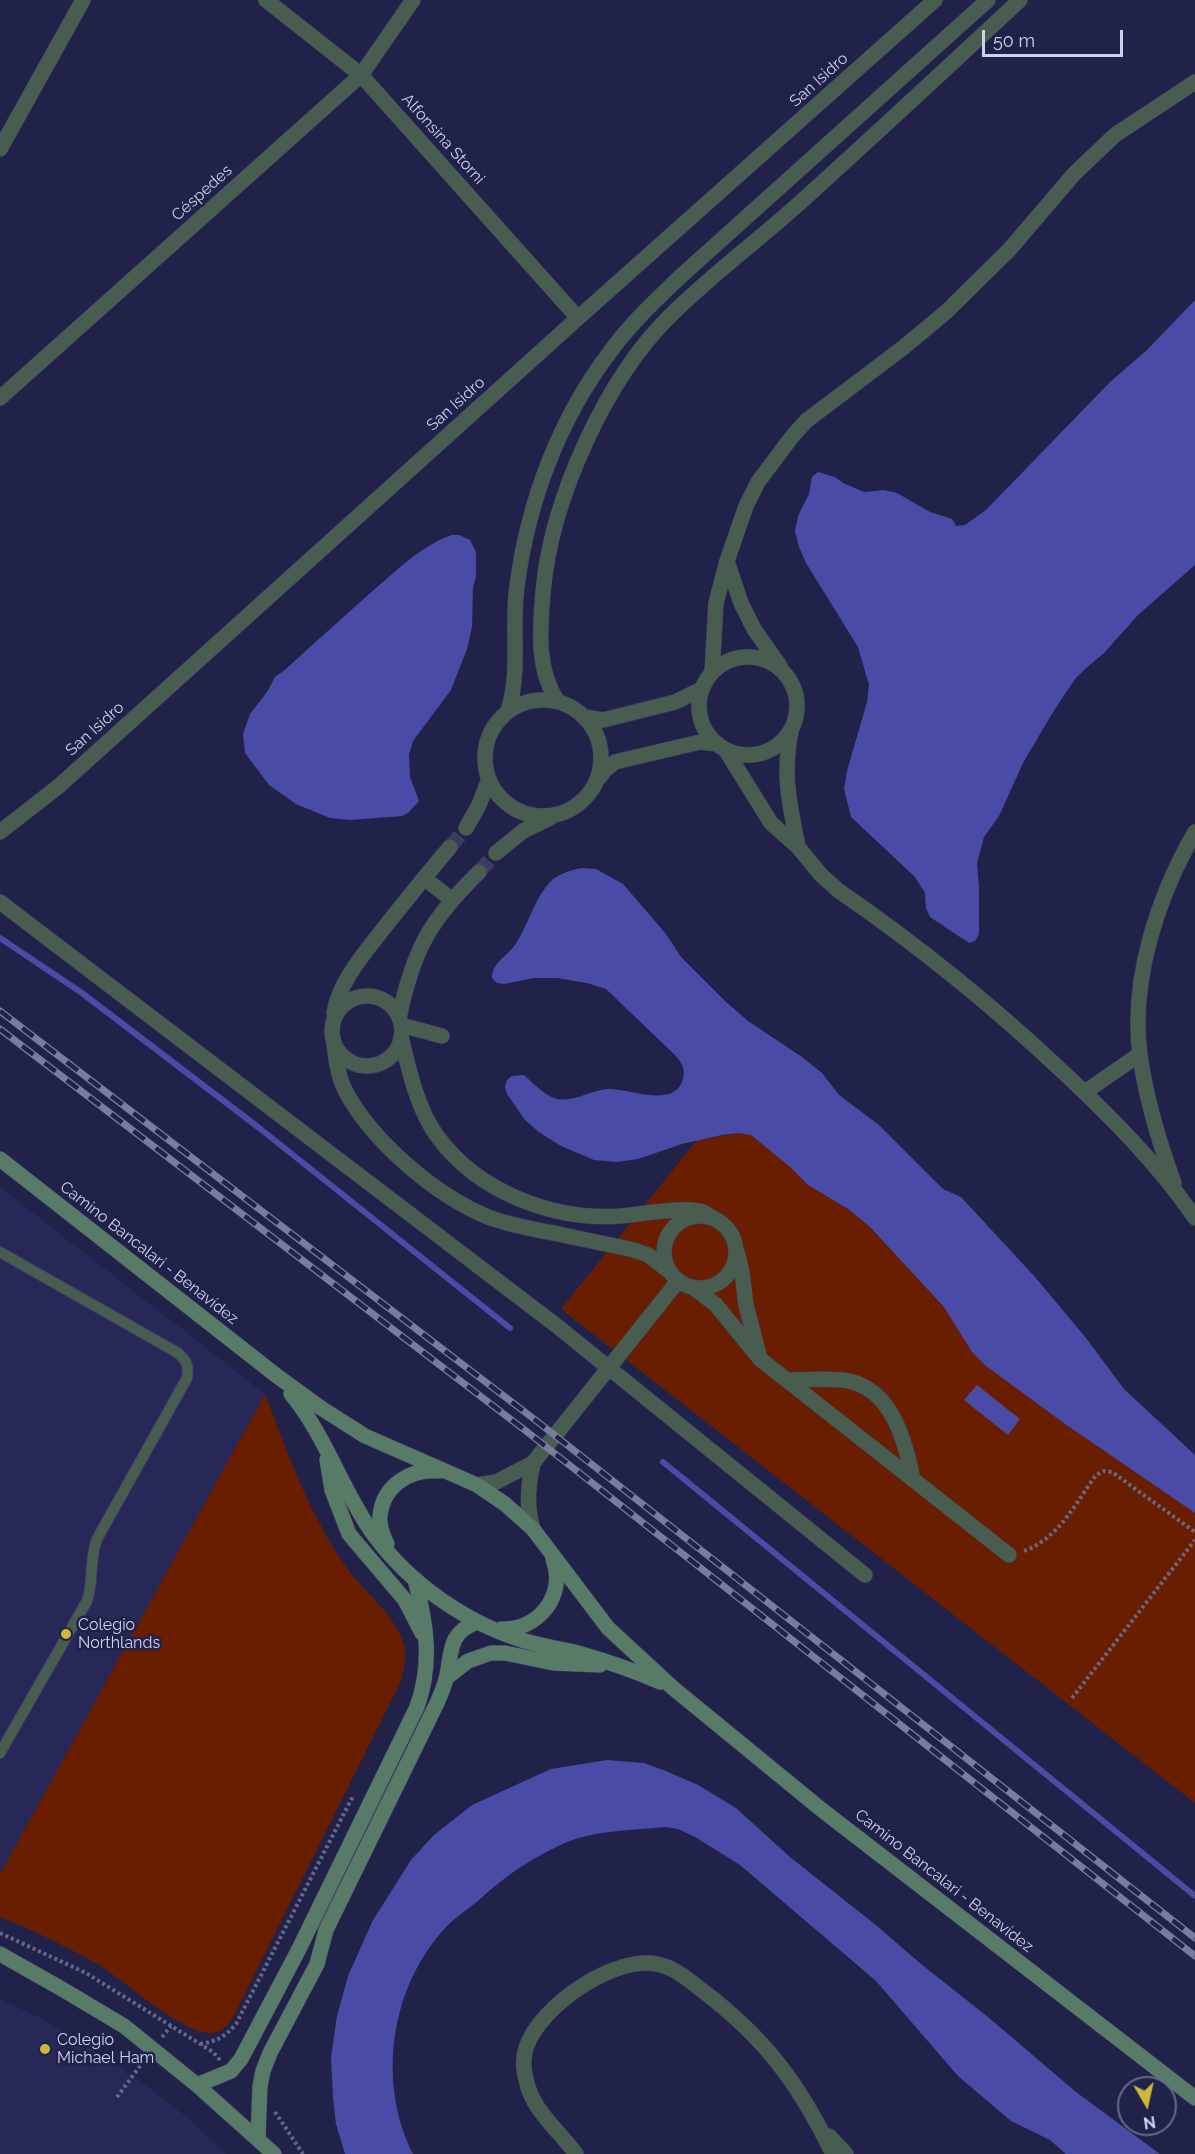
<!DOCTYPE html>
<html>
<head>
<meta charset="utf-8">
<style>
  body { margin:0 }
  #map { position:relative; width:1195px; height:2154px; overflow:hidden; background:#20224a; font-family:Raleway,sans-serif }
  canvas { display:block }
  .north { position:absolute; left:1117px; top:2076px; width:60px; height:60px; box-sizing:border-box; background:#20224a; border:2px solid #66688b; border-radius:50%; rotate:171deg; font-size:16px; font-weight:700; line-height:24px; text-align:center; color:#ced1ec }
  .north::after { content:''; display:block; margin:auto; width:21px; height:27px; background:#cfb837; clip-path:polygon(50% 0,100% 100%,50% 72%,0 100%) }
  .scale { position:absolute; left:982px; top:30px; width:141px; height:27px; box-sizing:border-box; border:3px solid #ced1ec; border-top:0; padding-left:8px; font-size:18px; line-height:21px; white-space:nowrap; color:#ced1ec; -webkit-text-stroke:4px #20224a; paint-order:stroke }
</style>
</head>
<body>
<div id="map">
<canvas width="1195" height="2154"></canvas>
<div class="north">N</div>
<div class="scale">50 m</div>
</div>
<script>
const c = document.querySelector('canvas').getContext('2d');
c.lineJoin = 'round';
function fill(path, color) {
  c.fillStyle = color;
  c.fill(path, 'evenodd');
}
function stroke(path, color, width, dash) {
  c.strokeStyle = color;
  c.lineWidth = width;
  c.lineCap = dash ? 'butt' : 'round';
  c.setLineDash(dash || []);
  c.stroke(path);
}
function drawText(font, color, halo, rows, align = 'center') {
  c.font = font + ' Raleway,sans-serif';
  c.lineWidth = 5;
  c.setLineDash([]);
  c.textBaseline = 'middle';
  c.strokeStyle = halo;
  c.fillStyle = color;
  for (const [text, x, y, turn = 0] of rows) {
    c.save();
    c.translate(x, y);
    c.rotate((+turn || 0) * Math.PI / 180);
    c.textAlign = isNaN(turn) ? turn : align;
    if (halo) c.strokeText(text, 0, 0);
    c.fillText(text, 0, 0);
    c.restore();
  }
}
fill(new Path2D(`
  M0,1187L265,1394L0,1874Z
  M0,1999L46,2021L135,2077L188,2118L226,2154H0Z`), '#272857');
fill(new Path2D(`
  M739,1133L751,1135L790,1167L808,1185L848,1209L870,1227L944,1307L986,1366L1065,1424L1195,1513V1803L561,1309L697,1140Z
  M265,1394C287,1452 309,1513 344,1564C363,1592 394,1612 404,1645C407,1657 404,1669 401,1681L238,2008C232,2019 226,2031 213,2033C185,2037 122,1978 96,1963C65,1946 33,1930 0,1917V1874Z`), '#6a1e00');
fill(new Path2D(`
  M1195,300V565L1138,615L1104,653L1085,669L1075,679L1053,712L1023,763L999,816L984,837L977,863L979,887V934L975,941L969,943L930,917L926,908L925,893L915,877L851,817L844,789L847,771L867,702L869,685L858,647L806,563L799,547L795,531L798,516L809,494L812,477L818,472L835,477L843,483L864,492L884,490L897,493L930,512L952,519L956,526L965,525L986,510L1110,382L1147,350Z
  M452,535H459L470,540L476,552V576L473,588L472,627L467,649L451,690L413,741L409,755L410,777L419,801L408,813L402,816L350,820L330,818L296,804L269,785L245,753L243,734L250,714L267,692L275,677L286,669C316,641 346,615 376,588C400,568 422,545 452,535Z
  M582,868L596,869L623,884L666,934L681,957L726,1002L748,1021L802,1057L822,1073L839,1095L879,1125L943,1189L961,1197L1035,1277L1086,1338L1124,1389L1195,1455V1513L1065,1424L986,1366L972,1352L944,1307L870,1227L848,1209L808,1185L790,1167L751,1135L739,1133L722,1135L682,1144L638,1159L616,1162L594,1160L561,1146L539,1132L525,1120L507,1094L505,1087L507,1080L512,1076L524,1075C533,1083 543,1094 554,1098C572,1104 590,1090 608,1089C628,1088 672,1108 682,1082C686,1071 683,1065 676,1056L606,989L587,983L557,978H534L504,984L497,983L492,978C491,964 508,955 515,945C529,924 534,898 552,880C561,873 571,870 582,868Z
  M977,1385L1020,1419L1008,1435L964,1400Z
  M607,1760L644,1763L666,1771L698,1785L736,1808L790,1857L877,1926L921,1964L988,2017L1076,2092L1160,2154H1066L1050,2140L1011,2121L958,2076L876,1981L740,1865L695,1837L678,1829L666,1827C634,1830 598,1830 567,1842C535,1856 506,1875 480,1899C470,1908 458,1915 448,1925C391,1984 376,2080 413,2154H345L336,2124L333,2098L331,2057L337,2016L348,1976L373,1920L411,1860L434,1835L472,1805L551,1769Z`), '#4a4ba6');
stroke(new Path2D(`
  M0,938L82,993L258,1127L510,1328
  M663,1462L1195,1896`), '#4a4ba6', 6);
stroke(new Path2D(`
  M450,847L466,828
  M479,872L496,853`), '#3a3c62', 15, [15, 8]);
const lane = new Path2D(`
  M0,1252L178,1353C187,1361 189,1366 187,1378L97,1539C89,1559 94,1581 87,1601L0,1753`);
const street = new Path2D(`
  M266,0L361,75L578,318
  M0,149L83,0
  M0,398L361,75L413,0
  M727,561L746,506L758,482L791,438L806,421L904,347L946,312L1009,250L1074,174L1115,135L1195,82
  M699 706a49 49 0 1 1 98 0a49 49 0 1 1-98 0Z
  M712,673L716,603L727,561L741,603L754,629L780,666
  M485 758a58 58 0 1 1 116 0a58 58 0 1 1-116 0Z
  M558,702C536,669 540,630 543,592C551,500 606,377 673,313C714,273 761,238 803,200C876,134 948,67 1020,0
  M508,711C521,670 511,628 517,586C528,502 559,419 610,352C630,324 656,300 681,276L988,0
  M585,717L603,720L675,702L702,689
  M725,749L771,823L798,847C790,805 782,775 791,732
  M599,778L605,770L615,762L700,742L718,744
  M466,828L479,805L489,779
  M0,832L59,786L578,318L935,0
  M798,847L821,875L839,891C919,946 993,1006 1063,1072C1111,1117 1158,1164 1195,1218
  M496,853L523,831L550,818
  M424,878L451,899
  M0,902L557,1326L865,1575
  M332 1031a35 35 0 1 1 70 0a35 35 0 1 1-70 0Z
  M334,1013C339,983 362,956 380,933C403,904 426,875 450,847
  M399,1018C413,950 430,920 479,872
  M401,1025L442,1036
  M401,1037C409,1070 417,1108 437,1136C478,1192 553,1221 621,1216C641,1214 686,1206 703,1212C707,1214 711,1217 715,1219
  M334,1044C336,1060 338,1077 346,1092C373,1142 435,1195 488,1217C509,1225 532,1229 554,1233C581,1239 607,1244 634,1250L648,1255L669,1271
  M1085,1092L1140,1054
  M1174,1183C1159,1142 1146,1099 1140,1055C1130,980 1158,896 1195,832
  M664 1252a36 36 0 1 1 72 0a36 36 0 1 1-72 0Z
  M694,1288L716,1305L760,1359L746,1305L742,1272L737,1252
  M760,1359L1009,1555
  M787,1380C805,1380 824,1378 843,1380C891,1386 905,1439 913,1480
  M533,1463C528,1487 526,1505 533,1529
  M477,1485L496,1482L533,1463L678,1281
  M829,2136L846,2154
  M576,2154C558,2129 532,2111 526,2079C523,2069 523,2058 526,2048C539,2006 618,1952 661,1965C677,1969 691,1982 703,1991C766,2039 799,2084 833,2154`);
const secondary = new Path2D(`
  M0,1159L277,1376L321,1408L365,1436L477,1485L505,1504L533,1529L608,1628L673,1688L822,1810L1195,2098
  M291,1394C326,1436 342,1491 374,1535C410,1584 466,1623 525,1641C542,1646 560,1649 578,1653C606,1661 633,1670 660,1682
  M327,1460L332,1490L349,1534L405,1600L422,1633
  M387,1544C383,1536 379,1525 380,1516C383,1485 411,1468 440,1471
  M501,1629C538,1631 567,1595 553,1559
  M446,1678L468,1661L491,1653H505L553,1663L600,1665
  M0,1954L62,1989L124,2026L197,2085L274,2154
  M197,2085L231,2071L241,2059L298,1951L417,1707C433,1662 426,1624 415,1579
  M258,2138L260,2086L263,2071L270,2053L317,1964L326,1930L437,1703C441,1694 445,1685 447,1675C452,1649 449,1632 478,1622`);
stroke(lane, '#3c3e64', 12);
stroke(street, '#3c3e64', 16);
stroke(secondary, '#3c3e64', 16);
stroke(new Path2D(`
  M1024,1551C1059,1538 1075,1504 1096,1475L1104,1471L1112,1472L1195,1532
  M1072,1698L1195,1540
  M0,1933L86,1973L213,2052L220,2060
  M162,2037L171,2026
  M200,2044C216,2042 226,2036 236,2024L353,1796
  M117,2097L143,2062
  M275,2112L303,2154`), '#65688b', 4, [3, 3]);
stroke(lane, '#485d50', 10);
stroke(street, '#485d50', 15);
stroke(secondary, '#587b67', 15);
const rail = new Path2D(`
  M0,1011L534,1419L1195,1938
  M0,1029L526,1431L1195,1956`);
stroke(rail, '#797c9d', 7);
stroke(rail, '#20224a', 4.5, [14]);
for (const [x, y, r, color] of [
  [66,1634,6,"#cfb837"],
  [45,2049,6,"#cfb837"]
]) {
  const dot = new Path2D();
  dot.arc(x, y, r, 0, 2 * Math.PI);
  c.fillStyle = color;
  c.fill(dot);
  stroke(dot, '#20224a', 2);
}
drawText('16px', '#ced1ec', '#20224a', [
  ["San Isidro",819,80,-42],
  ["Alfonsina Storni",443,139,48],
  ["Céspedes",202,193,-42],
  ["San Isidro",456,404,-42],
  ["San Isidro",95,729,-42],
  ["Camino Bancalari - Benavídez",149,1253,38],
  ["Camino Bancalari - Benavídez",944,1881,38]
]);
drawText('16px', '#ced1ec', '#20224a', [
  ["Colegio",78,1625],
  ["Northlands",78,1643],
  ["Colegio",57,2040],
  ["Michael Ham",57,2058]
], 'left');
</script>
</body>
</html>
